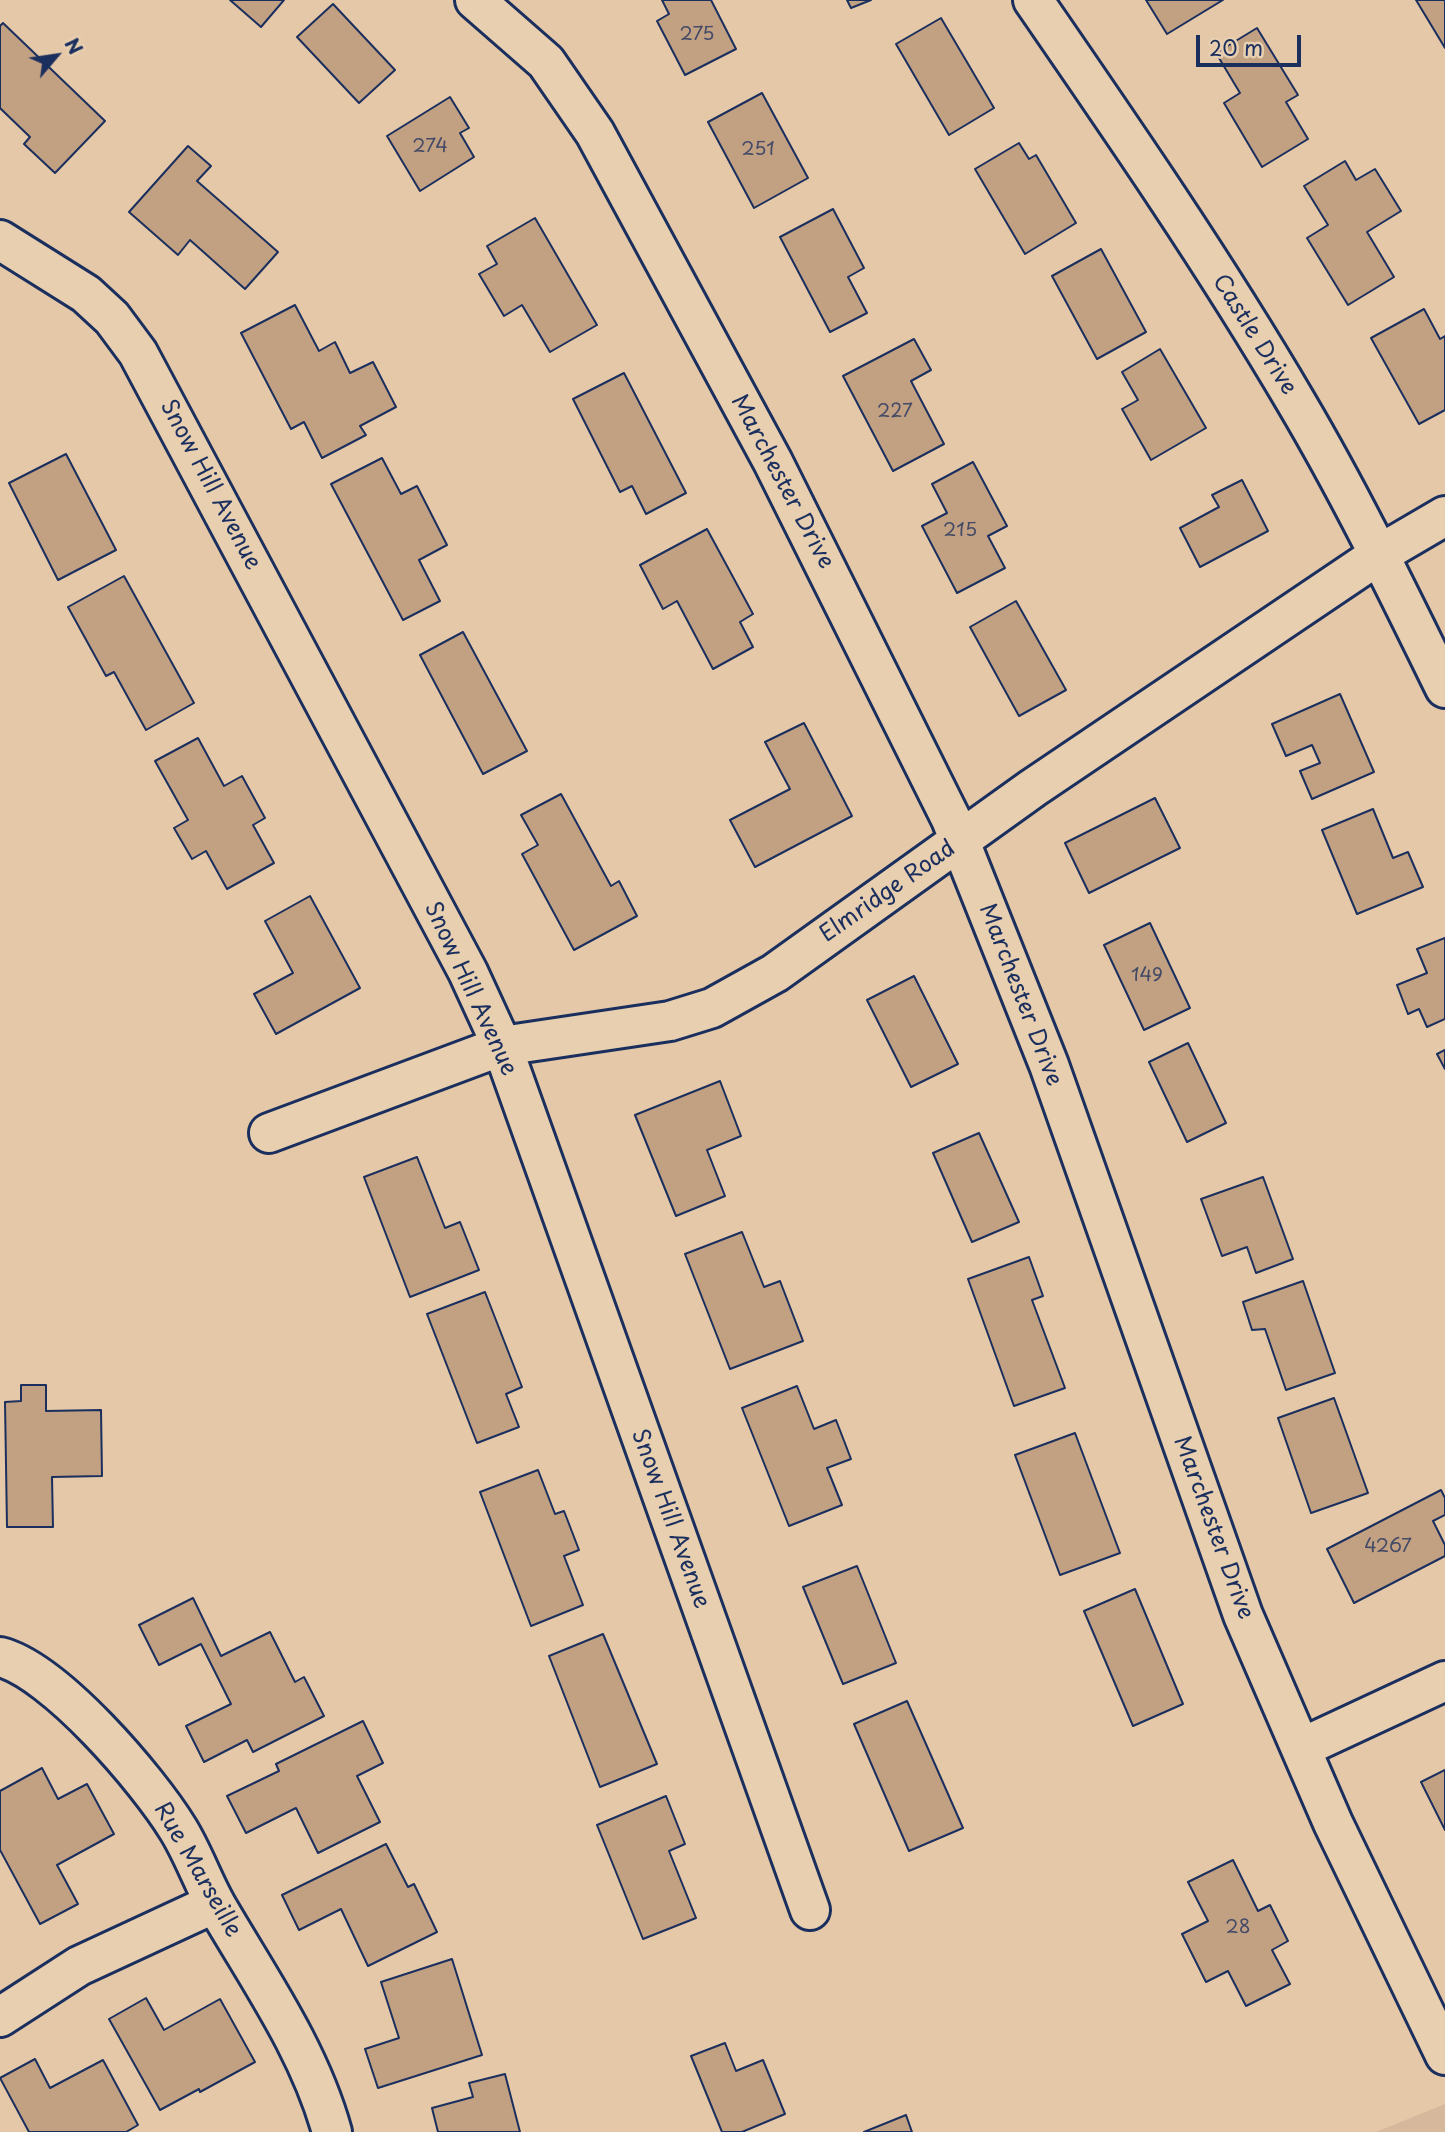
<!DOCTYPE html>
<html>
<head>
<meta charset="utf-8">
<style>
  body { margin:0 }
  #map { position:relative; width:1445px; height:2132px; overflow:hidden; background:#e4c8a8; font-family:"Playpen Sans",sans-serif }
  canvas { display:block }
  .north { position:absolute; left:21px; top:21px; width:70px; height:70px; -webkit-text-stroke:5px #e8cfb0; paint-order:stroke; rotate:61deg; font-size:19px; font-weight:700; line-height:28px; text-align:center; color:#1b2f5e }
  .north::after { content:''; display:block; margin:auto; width:24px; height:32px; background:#1b2f5e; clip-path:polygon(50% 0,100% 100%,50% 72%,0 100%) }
  .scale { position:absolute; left:1196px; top:35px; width:105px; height:32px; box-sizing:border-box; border:4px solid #1b2f5e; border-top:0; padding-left:9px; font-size:21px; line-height:24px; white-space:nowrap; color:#1b2f5e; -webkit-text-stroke:5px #e8cfb0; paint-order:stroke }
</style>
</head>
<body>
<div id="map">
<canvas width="1445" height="2132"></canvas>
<div class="north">N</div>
<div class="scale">20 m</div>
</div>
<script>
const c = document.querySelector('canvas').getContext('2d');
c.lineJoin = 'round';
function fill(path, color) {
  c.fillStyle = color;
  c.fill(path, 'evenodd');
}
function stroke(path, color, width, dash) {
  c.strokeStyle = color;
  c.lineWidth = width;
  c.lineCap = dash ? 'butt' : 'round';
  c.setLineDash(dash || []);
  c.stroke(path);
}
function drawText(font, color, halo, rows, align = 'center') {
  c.font = font + ' "Playpen Sans",sans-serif';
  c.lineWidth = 5;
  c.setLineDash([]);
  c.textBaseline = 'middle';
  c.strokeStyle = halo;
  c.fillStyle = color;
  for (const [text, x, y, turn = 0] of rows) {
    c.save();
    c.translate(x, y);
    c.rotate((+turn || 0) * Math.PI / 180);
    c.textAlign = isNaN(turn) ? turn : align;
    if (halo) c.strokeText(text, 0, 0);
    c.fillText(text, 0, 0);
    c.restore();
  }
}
fill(new Path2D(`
  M1445,2104V2132H1376Z`), '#d6b99c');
const building = new Path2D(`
  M230,0H284L261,27Z
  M662,0H711L736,49L685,75L657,21L669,14Z
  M847,0H871L851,8Z
  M1146,0H1223L1167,34Z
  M1416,0H1445V48Z
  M333,4L395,70L359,103L297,37Z
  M941,18L994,108L949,135L896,44Z
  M3,23L105,121L55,173L24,144L30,137L0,108V26Z
  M1257,28L1298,95L1286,102L1308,139L1262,167L1224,103L1240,93L1216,53Z
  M762,93L808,178L754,208L708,122Z
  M450,97L469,128L460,133L474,157L420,191L387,136Z
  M1019,143L1029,159L1036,155L1076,223L1025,254L975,169Z
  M188,146L211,166L197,181L278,252L245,289L190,240L178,255L129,212Z
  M1345,161L1356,180L1375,169L1401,211L1367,232L1394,277L1348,305L1307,238L1328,225L1304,186Z
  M833,209L864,268L848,277L867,313L830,332L780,237Z
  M535,218L597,325L550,352L522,305L504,316L479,274L497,264L487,246Z
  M1101,249L1146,332L1097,359L1052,276Z
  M295,305L319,351L335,342L350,373L373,362L396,407L360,426L366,435L322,458L304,422L291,429L241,333Z
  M1424,309L1440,339L1445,336V410L1419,424L1371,338Z
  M914,339L931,370L911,381L944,444L893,471L843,376Z
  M1160,349L1206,428L1151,460L1122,409L1138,400L1122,372Z
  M624,373L686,493L646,514L632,486L620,492L573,399Z
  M66,454L116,550L58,580L9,483Z
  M382,458L401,494L417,486L447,545L419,560L440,601L403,620L331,484Z
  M973,462L1007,526L988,536L1005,568L957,593L922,526L947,513L932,484Z
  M1242,480L1268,531L1200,567L1180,528L1219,507L1212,495Z
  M707,529L753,614L740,622L753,647L713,669L677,601L663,609L640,565Z
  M124,576L194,703L146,730L114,672L106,676L68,607Z
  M1016,601L1066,690L1019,716L970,627Z
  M463,632L527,751L483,774L420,655Z
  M1340,694L1374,772L1312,799L1300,771L1320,763L1312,745L1286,756L1272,724Z
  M804,723L852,816L755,867L730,820L790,789L765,742Z
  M198,738L224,786L242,776L265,818L253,825L274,863L227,889L206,851L192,859L174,828L188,820L155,761Z
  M561,794L611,886L619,881L637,916L574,950L522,854L538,845L521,815Z
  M1155,798L1180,848L1089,893L1065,843Z
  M1373,809L1393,858L1408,852L1423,887L1357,914L1322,830Z
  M310,896L360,988L276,1034L254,994L293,973L265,921Z
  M1150,923L1190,1008L1144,1030L1104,945Z
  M1445,938V1019L1427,1027L1419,1009L1408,1014L1397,985L1427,973L1417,949Z
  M914,976L958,1064L911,1087L867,1000Z
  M1188,1043L1226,1123L1187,1142L1149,1062Z
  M1445,1050V1069L1437,1054Z
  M720,1081L741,1136L707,1150L725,1196L676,1216L635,1115Z
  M979,1133L1019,1222L972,1242L933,1153Z
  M417,1157L445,1228L460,1222L479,1270L410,1297L364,1177Z
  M1263,1177L1293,1259L1256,1273L1247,1247L1222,1256L1201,1199Z
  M742,1232L764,1287L780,1281L803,1341L730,1369L685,1254Z
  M1029,1257L1043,1296L1032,1300L1065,1388L1014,1406L968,1279Z
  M1303,1281L1335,1373L1286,1390L1265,1329L1252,1330L1243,1302Z
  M485,1292L522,1387L506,1394L519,1427L477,1443L427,1314Z
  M21,1385H46V1411L101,1410L102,1476L52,1477L53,1527H7L5,1402L21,1401Z
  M797,1386L814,1429L836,1420L851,1459L827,1468L842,1505L789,1526L742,1408Z
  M1334,1398L1368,1493L1311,1513L1278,1418Z
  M1075,1433L1120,1553L1060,1575L1015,1455Z
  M538,1470L555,1514L564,1511L579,1550L564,1556L583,1605L531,1626L480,1492Z
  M1441,1490L1445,1498V1515L1433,1521L1445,1545V1556L1354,1603L1327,1549Z
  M857,1566L896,1663L843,1684L803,1587Z
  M1135,1589L1183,1704L1133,1726L1084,1611Z
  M193,1598L221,1656L270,1632L295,1682L304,1677L324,1716L253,1752L247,1740L204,1762L186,1726L231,1704L201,1644L159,1665L139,1625Z
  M603,1634L657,1764L600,1787L549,1656Z
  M907,1701L963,1828L909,1851L854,1724Z
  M363,1721L383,1763L357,1776L380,1822L318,1853L296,1808L246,1833L227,1796L279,1771L276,1764Z
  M42,1768L58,1799L87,1784L114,1834L57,1865L78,1904L40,1924L0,1850V1791Z
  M1445,1770V1830L1421,1782Z
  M666,1796L685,1844L669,1851L696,1918L643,1939L597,1825Z
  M386,1844L408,1887L414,1884L437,1932L368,1966L341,1909L299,1930L282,1895Z
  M1233,1860L1258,1911L1270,1905L1288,1941L1272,1950L1290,1984L1246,2006L1228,1971L1206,1982L1182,1934L1208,1921L1188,1882Z
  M452,1959L482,2055L378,2088L365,2049L399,2038L381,1982Z
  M146,1998L164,2030L220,1999L255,2062L200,2092L199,2089L160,2110L109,2019Z
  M725,2043L736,2071L763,2060L785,2114L742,2132H722L691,2056Z
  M35,2059L50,2088L103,2060L138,2125L126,2132H29L0,2078Z
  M505,2074L520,2132H438L432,2108L473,2097L469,2083Z
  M906,2115L912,2132H864Z`);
fill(building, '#c2a082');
stroke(building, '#1b2f5e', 2);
const street = new Path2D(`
  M475,0L546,62L595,133L773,462L951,819L1049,1065L1243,1615L1333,1823L1445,2055
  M1033,0C1124,132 1215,264 1296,402C1351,495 1398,592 1445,688
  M0,240L86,294L112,318L138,353L468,972L502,1046L810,1910
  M269,1133L502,1046L670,1021L712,1008L775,973L1033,788L1380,554L1445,516
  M0,1657C55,1671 148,1780 178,1829C193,1853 202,1880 216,1905C259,1979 309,2049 332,2132
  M1301,1748L1445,1681
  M0,2017L79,1966L215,1903`);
stroke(street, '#1b2f5e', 44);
stroke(street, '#e8cfb0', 38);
drawText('19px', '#454b67', null, [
  ["275",697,35],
  ["274",430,147],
  ["251",758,150],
  ["227",895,412],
  ["215",960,531],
  ["149",1147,976],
  ["4267",1388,1547],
  ["28",1238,1928]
]);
drawText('23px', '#1b2f5e', '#e8cfb0', [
  ["Castle Drive",1254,335,58],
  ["Marchester Drive",782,482,62],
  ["Snow Hill Avenue",210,485,62],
  ["Elmridge Road",888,892,-35],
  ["Snow Hill Avenue",470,989,65],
  ["Marchester Drive",1020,995,69],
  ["Snow Hill Avenue",670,1519,70],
  ["Marchester Drive",1213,1528,70],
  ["Rue Marseille",197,1870,60]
]);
</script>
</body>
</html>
